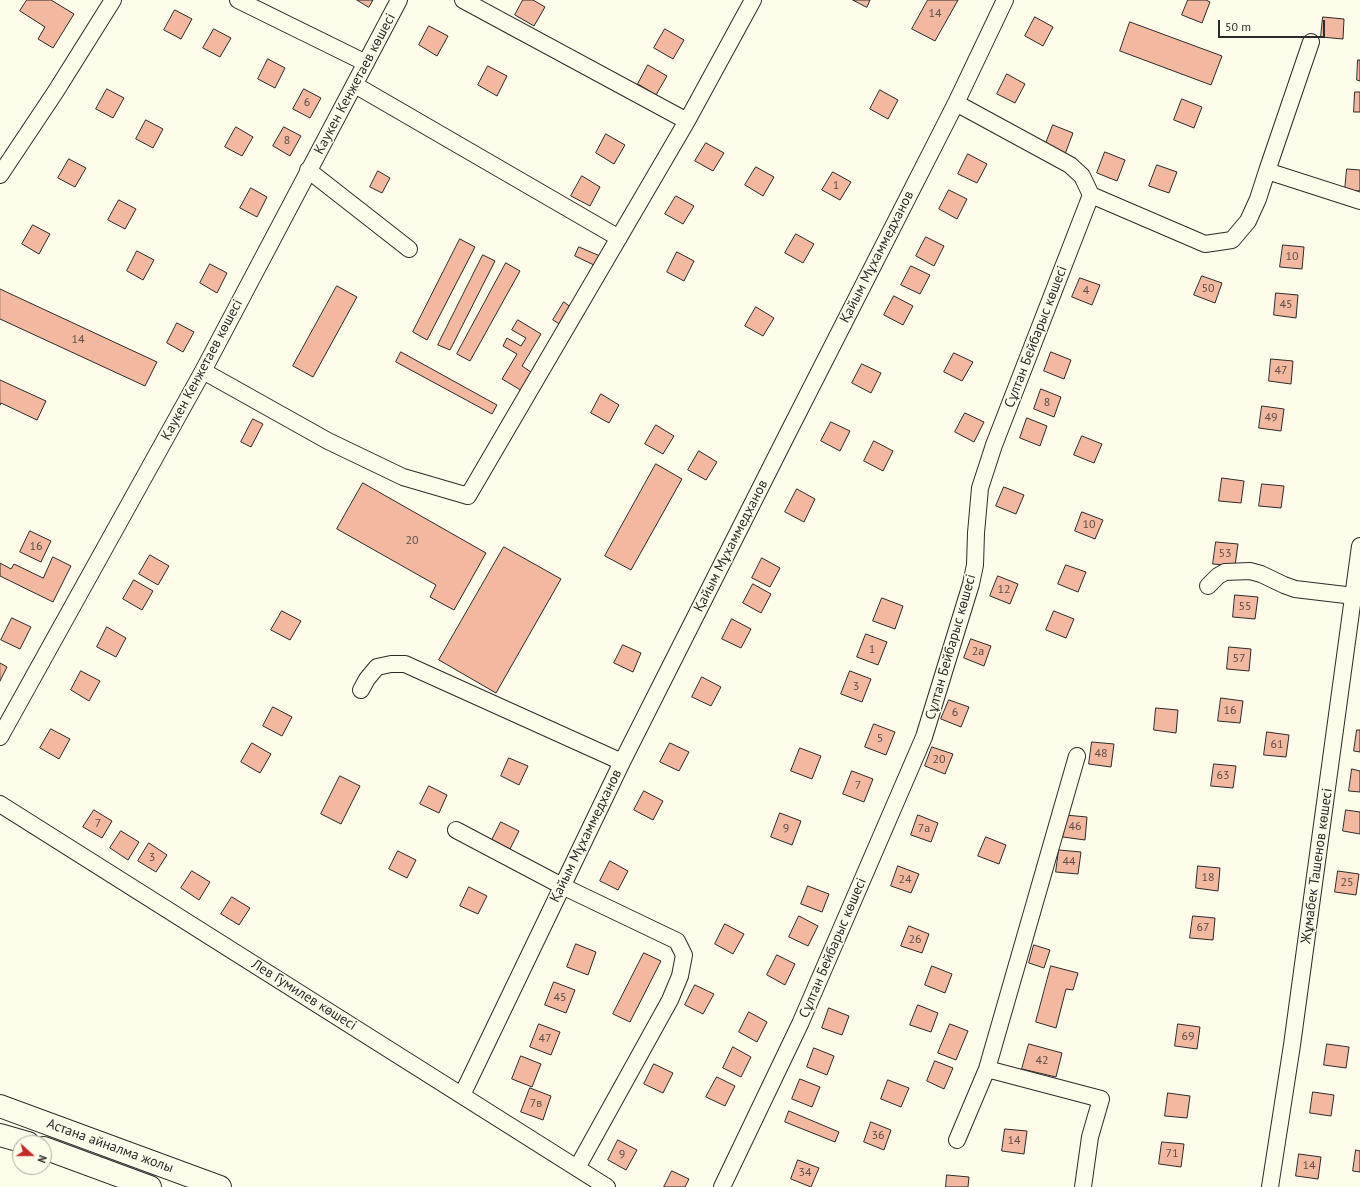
<!DOCTYPE html>
<html>
<head>
<meta charset="utf-8">
<style>
  body { margin:0 }
  #map { position:relative; width:1360px; height:1187px; overflow:hidden; background:#fdfbea; font-family:"PT Sans",sans-serif }
  canvas { display:block }
  .north { position:absolute; left:12px; top:1135px; width:40px; height:40px; box-sizing:border-box; background:#fdfbea; border:1px solid #a9a89e; border-radius:50%; rotate:111deg; font-size:11px; font-weight:700; line-height:16px; text-align:center; color:#2b2b2b }
  .north::after { content:''; display:block; margin:auto; width:14px; height:18px; background:#c62828; clip-path:polygon(50% 0,100% 100%,50% 72%,0 100%) }
  .scale { position:absolute; left:1218px; top:20px; width:107px; height:18px; box-sizing:border-box; border:2px solid #2b2b2b; border-top:0; padding-left:5px; font-size:12px; line-height:14px; white-space:nowrap; color:#2b2b2b; -webkit-text-stroke:3px #fdfbea; paint-order:stroke }
</style>
</head>
<body>
<div id="map">
<canvas width="1360" height="1187"></canvas>
<div class="north">N</div>
<div class="scale">50 m</div>
</div>
<script>
const c = document.querySelector('canvas').getContext('2d');
c.lineJoin = 'round';
function fill(path, color) {
  c.fillStyle = color;
  c.fill(path, 'evenodd');
}
function stroke(path, color, width, dash) {
  c.strokeStyle = color;
  c.lineWidth = width;
  c.lineCap = dash ? 'butt' : 'round';
  c.setLineDash(dash || []);
  c.stroke(path);
}
function drawText(font, color, halo, rows, align = 'center') {
  c.font = font + ' "PT Sans",sans-serif';
  c.lineWidth = 3;
  c.setLineDash([]);
  c.textBaseline = 'middle';
  c.strokeStyle = halo;
  c.fillStyle = color;
  for (const [text, x, y, turn = 0] of rows) {
    c.save();
    c.translate(x, y);
    c.rotate((+turn || 0) * Math.PI / 180);
    c.textAlign = isNaN(turn) ? turn : align;
    if (halo) c.strokeText(text, 0, 0);
    c.fillText(text, 0, 0);
    c.restore();
  }
}
const building = new Path2D(`
  M27,0H51L74,14L53,48L38,39L45,27L20,11Z
  M357,0H373L369,7Z
  M523,0H533L545,7L534,26L515,15Z
  M853,0H870L867,7Z
  M928,0H958L935,41L912,29Z
  M1188,0H1206L1210,2L1202,23L1182,15Z
  M175,10L192,19L181,39L164,30Z
  M1035,17L1053,27L1043,46L1025,36Z
  M1323,17L1344,19L1343,39L1321,37Z
  M1130,22L1222,56L1211,85L1120,51Z
  M429,26L448,36L437,56L419,45Z
  M214,29L231,38L220,57L203,48Z
  M665,29L684,40L673,59L654,48Z
  M268,59L285,68L275,88L258,79Z
  M1358,60H1360V81L1357,80Z
  M648,65L667,76L656,95L638,84Z
  M488,66L507,76L497,96L478,85Z
  M1007,74L1025,84L1015,103L997,94Z
  M107,89L124,98L113,118L96,109Z
  M304,89L321,98L310,118L293,109Z
  M880,90L898,100L888,119L870,109Z
  M1355,92H1360V112H1354Z
  M1182,99L1202,107L1194,128L1174,120Z
  M146,120L163,129L153,148L136,139Z
  M1053,125L1073,133L1065,154L1045,146Z
  M236,127L253,137L242,156L225,147Z
  M284,127L301,136L290,156L273,146Z
  M606,134L625,145L614,164L596,153Z
  M706,143L724,153L713,171L695,161Z
  M1105,152L1125,160L1117,181L1097,173Z
  M968,154L987,164L977,183L958,174Z
  M69,159L86,168L75,187L58,178Z
  M1157,165L1177,172L1169,193L1149,186Z
  M756,167L774,177L763,196L745,185Z
  M1347,169L1360,170V191L1345,190Z
  M378,171L390,178L382,193L370,187Z
  M833,172L851,182L840,200L822,190Z
  M582,176L600,187L590,206L571,196Z
  M251,188L267,197L257,217L240,208Z
  M949,190L967,199L957,219L939,209Z
  M676,196L694,206L683,224L665,214Z
  M119,200L136,209L125,229L108,220Z
  M33,225L50,234L39,254L22,244Z
  M796,234L814,244L803,263L785,253Z
  M926,237L944,246L934,266L916,256Z
  M460,239L475,247L427,340L413,332Z
  M1283,245L1304,247L1302,269L1280,267Z
  M579,247L600,256L596,266L575,256Z
  M137,251L154,260L143,280L127,271Z
  M677,252L694,261L684,281L667,272Z
  M483,255L495,261L450,350L438,345Z
  M506,263L520,271L470,361L457,354Z
  M210,264L227,273L217,293L200,283Z
  M911,266L930,275L920,294L901,285Z
  M1202,276L1222,283L1215,303L1194,295Z
  M1080,278L1100,285L1092,305L1072,297Z
  M337,286L357,297L313,377L293,366Z
  M0,289L157,362L145,386L0,319Z
  M1276,293L1298,295L1296,318L1274,315Z
  M894,296L913,306L903,325L884,315Z
  M564,302L572,308L561,325L553,320Z
  M756,307L774,318L763,336L745,326Z
  M518,320L541,334L522,366L534,374L524,392L502,379L517,354L503,346L507,338L521,346L526,338L512,330Z
  M177,323L194,332L183,352L167,343Z
  M401,352L497,405L492,414L396,362Z
  M1051,352L1071,360L1064,379L1044,371Z
  M954,353L973,362L962,381L944,372Z
  M1271,359L1293,361L1291,384L1269,381Z
  M862,364L881,373L871,393L852,383Z
  M0,380L46,401L37,420L1,403L0,405Z
  M1041,389L1061,397L1054,417L1034,409Z
  M601,394L619,405L609,423L591,413Z
  M1262,406L1284,409L1281,431L1259,428Z
  M965,413L984,422L974,442L955,432Z
  M1027,418L1047,426L1040,446L1020,438Z
  M253,419L263,424L251,447L241,442Z
  M831,422L850,431L840,451L821,441Z
  M656,425L674,436L663,454L645,444Z
  M1082,436L1102,444L1094,463L1074,455Z
  M874,441L893,451L883,471L864,461Z
  M699,451L717,462L706,480L688,470Z
  M656,464L682,479L631,570L605,556Z
  M1222,478L1244,481L1241,503L1219,501Z
  M363,483L486,553L454,610L430,597L436,585L337,529Z
  M1262,484L1284,486L1281,508L1259,506Z
  M1004,487L1024,495L1016,514L996,506Z
  M797,489L815,499L804,522L785,512Z
  M1082,512L1103,520L1095,539L1075,531Z
  M30,531L51,541L41,562L20,552Z
  M1216,542L1238,544L1235,566L1213,564Z
  M504,547L561,579L496,693L439,660Z
  M150,555L169,566L158,585L139,574Z
  M53,557L71,566L53,602L0,576V563L11,569L14,564L43,578Z
  M762,558L780,568L770,587L752,578Z
  M1066,565L1086,572L1078,592L1058,584Z
  M998,576L1018,584L1010,604L990,596Z
  M134,580L153,591L142,610L123,599Z
  M753,584L771,594L761,613L743,603Z
  M1235,595L1258,597L1255,619L1233,617Z
  M882,598L903,606L895,629L873,621Z
  M282,611L301,621L290,640L271,630Z
  M1054,611L1074,619L1066,638L1046,630Z
  M12,618L31,627L20,649L1,640Z
  M732,619L751,629L741,648L722,639Z
  M107,627L126,638L116,657L97,647Z
  M866,634L887,642L878,665L857,657Z
  M971,639L991,646L984,666L964,658Z
  M623,645L641,653L633,672L614,663Z
  M1229,647L1251,649L1249,671L1227,669Z
  M0,663L7,667L0,681Z
  M81,671L100,681L89,701L71,690Z
  M850,671L871,679L862,702L841,694Z
  M702,677L721,687L711,706L692,697Z
  M1221,698L1243,701L1240,723L1218,721Z
  M949,700L969,707L961,727L941,719Z
  M273,707L292,717L282,736L263,726Z
  M1156,708L1178,710L1176,733L1154,730Z
  M874,724L895,732L886,755L865,747Z
  M51,729L70,739L59,759L40,748Z
  M1357,730H1360V752L1354,751Z
  M1267,732L1289,735L1286,757L1264,755Z
  M1092,742L1114,744L1111,767L1089,764Z
  M252,743L271,754L260,773L241,762Z
  M670,743L689,752L679,771L660,762Z
  M932,747L953,754L945,774L925,766Z
  M800,748L821,756L812,779L791,771Z
  M509,758L528,766L519,785L501,776Z
  M1214,764L1236,766L1233,788L1211,786Z
  M1352,769L1360,771V792L1349,791Z
  M852,771L873,779L864,802L843,794Z
  M340,776L360,786L341,824L321,814Z
  M429,786L447,795L439,813L420,804Z
  M644,791L663,801L653,820L634,810Z
  M94,810L112,821L102,838L83,827Z
  M1346,810L1360,812V834L1343,831Z
  M780,813L801,821L792,845L771,837Z
  M918,815L938,823L931,842L911,835Z
  M1065,815L1087,817L1085,840L1063,837Z
  M501,822L519,831L510,849L492,840Z
  M121,831L139,842L128,860L110,848Z
  M986,837L1006,845L999,864L978,856Z
  M149,843L167,855L156,872L138,861Z
  M1059,850L1081,852L1078,874L1056,872Z
  M398,851L416,860L407,878L389,869Z
  M610,861L628,871L618,890L600,881Z
  M898,866L919,874L911,893L891,886Z
  M1198,866L1220,868L1218,891L1196,888Z
  M192,871L210,882L199,900L181,888Z
  M1338,871L1359,874L1356,895L1335,892Z
  M808,886L829,894L822,912L801,904Z
  M469,887L487,896L478,914L460,906Z
  M232,897L250,908L239,925L221,914Z
  M799,916L818,926L808,946L789,937Z
  M1193,916L1215,918L1213,940L1190,938Z
  M725,924L744,934L733,954L715,944Z
  M909,926L929,934L922,953L901,946Z
  M576,944L596,952L588,975L567,967Z
  M1034,945L1050,950L1044,968L1029,963Z
  M644,953L661,961L630,1022L613,1014Z
  M777,955L795,964L785,985L767,975Z
  M932,966L952,974L945,993L925,985Z
  M1051,966L1078,973L1073,990L1066,989L1056,1028L1036,1022Z
  M554,982L575,990L566,1013L545,1005Z
  M695,985L714,994L703,1014L685,1005Z
  M918,1005L938,1013L931,1032L910,1025Z
  M829,1008L849,1016L842,1035L822,1028Z
  M749,1012L767,1022L757,1042L739,1032Z
  M539,1024L560,1032L551,1055L530,1047Z
  M950,1024L968,1031L956,1060L938,1053Z
  M1178,1024L1200,1027L1197,1049L1175,1046Z
  M1029,1044L1062,1053L1056,1077L1022,1069Z
  M1327,1044L1349,1047L1346,1068L1324,1065Z
  M733,1047L751,1057L741,1077L723,1068Z
  M814,1048L834,1056L827,1075L807,1067Z
  M521,1056L541,1064L532,1087L512,1079Z
  M935,1061L953,1068L944,1089L927,1081Z
  M654,1064L673,1073L663,1093L644,1084Z
  M717,1077L735,1086L725,1106L706,1097Z
  M800,1079L820,1087L812,1107L792,1099Z
  M888,1080L909,1088L901,1107L881,1099Z
  M530,1088L551,1096L543,1120L521,1112Z
  M1313,1092L1334,1095L1331,1116L1310,1113Z
  M1168,1093L1190,1096L1187,1118L1165,1116Z
  M789,1111L839,1132L835,1142L785,1122Z
  M871,1122L891,1130L884,1150L864,1142Z
  M1005,1129L1027,1131L1024,1154L1002,1151Z
  M618,1140L637,1150L626,1170L608,1160Z
  M1162,1142L1184,1144L1181,1167L1159,1164Z
  M1356,1150L1360,1151V1172L1353,1171Z
  M1299,1154L1321,1157L1318,1179L1296,1176Z
  M798,1160L819,1168L811,1187L791,1179Z
  M672,1171L689,1179L685,1187H664Z
  M947,1175L969,1177L968,1187H946Z`);
fill(building, '#f2b8a0');
stroke(building, '#2b2b2b', 1);
const minor = new Path2D(`
  M238,0L366,63
  M463,0L687,121
  M355,85L619,238
  M956,103L1070,165L1082,176L1091,195
  M308,170L409,249
  M1267,171L1311,42
  M0,175L56,91L113,0
  M203,371L328,441L403,477L468,496L687,121L753,0
  M1208,586L1218,576L1225,572L1250,571L1261,574L1284,585L1295,589L1354,596
  M361,690L367,679L377,667L391,664H405L622,762
  M0,737L203,371L399,0
  M0,804L607,1187
  M456,830L562,886L677,941L684,955L680,976L670,1000L577,1168
  M987,1069L1101,1099L1090,1137L1083,1187
  M462,1095L622,762L791,427L956,103L1005,0
  M957,1140L987,1069L1077,756
  M722,1187L800,1024L924,737L971,584L975,565L976,533L980,488L994,445L1091,195L1205,244L1232,240L1248,221L1258,199L1267,171L1360,201
  M1270,1187L1292,1045L1360,546`);
const highway = new Path2D(`
  M0,1106L220,1187
  M0,1135L28,1143
  M44,1148L150,1187`);
stroke(minor, '#2b2b2b', 18);
stroke(highway, '#2b2b2b', 24);
stroke(minor, '#fdfbea', 16);
stroke(highway, '#fdfbea', 22);
drawText('12px', '#5d4e48', null, [
  ["14",935,14],
  ["6",307,103],
  ["8",287,141],
  ["1",836,186],
  ["10",1292,257],
  ["50",1208,289],
  ["4",1086,291],
  ["45",1286,305],
  ["14",78,340],
  ["47",1281,371],
  ["8",1047,403],
  ["49",1271,418],
  ["10",1089,525],
  ["20",412,541],
  ["16",36,547],
  ["53",1225,554],
  ["12",1004,590],
  ["55",1245,607],
  ["1",872,650],
  ["2а",978,652],
  ["57",1239,659],
  ["3",856,687],
  ["16",1230,711],
  ["6",955,713],
  ["5",880,739],
  ["61",1277,745],
  ["48",1101,754],
  ["20",939,760],
  ["63",1223,776],
  ["7",858,786],
  ["7",98,824],
  ["46",1075,827],
  ["9",786,829],
  ["7а",924,829],
  ["3",152,858],
  ["44",1069,862],
  ["18",1208,878],
  ["24",905,880],
  ["25",1347,883],
  ["67",1203,928],
  ["26",915,940],
  ["45",560,998],
  ["69",1188,1037],
  ["47",545,1039],
  ["42",1042,1061],
  ["7в",536,1104],
  ["36",878,1136],
  ["14",1014,1141],
  ["71",1172,1154],
  ["9",622,1155],
  ["14",1309,1166],
  ["34",805,1173]
]);
drawText('14px', '#2b2b2b', '#fdfbea', [
  ["Каукен Кенжетаев көшесі",355,84,-62],
  ["Қайым Мұхаммедханов",877,257,-63],
  ["Сұлтан Бейбарыс көшесі",1036,337,-69],
  ["Каукен Кенжетаев көшесі",202,370,-62],
  ["Қайым Мұхаммедханов",731,546,-63],
  ["Сұлтан Бейбарыс көшесі",951,647,-74],
  ["Қайым Мұхаммедханов",586,836,-64],
  ["Жұмабек Ташенов көшесі",1317,866,-82],
  ["Сұлтан Бейбарыс көшесі",833,948,-67],
  ["Лев Гумилев көшесі",304,995,32],
  ["Астана айналма жолы",110,1146,20]
]);
</script>
</body>
</html>
